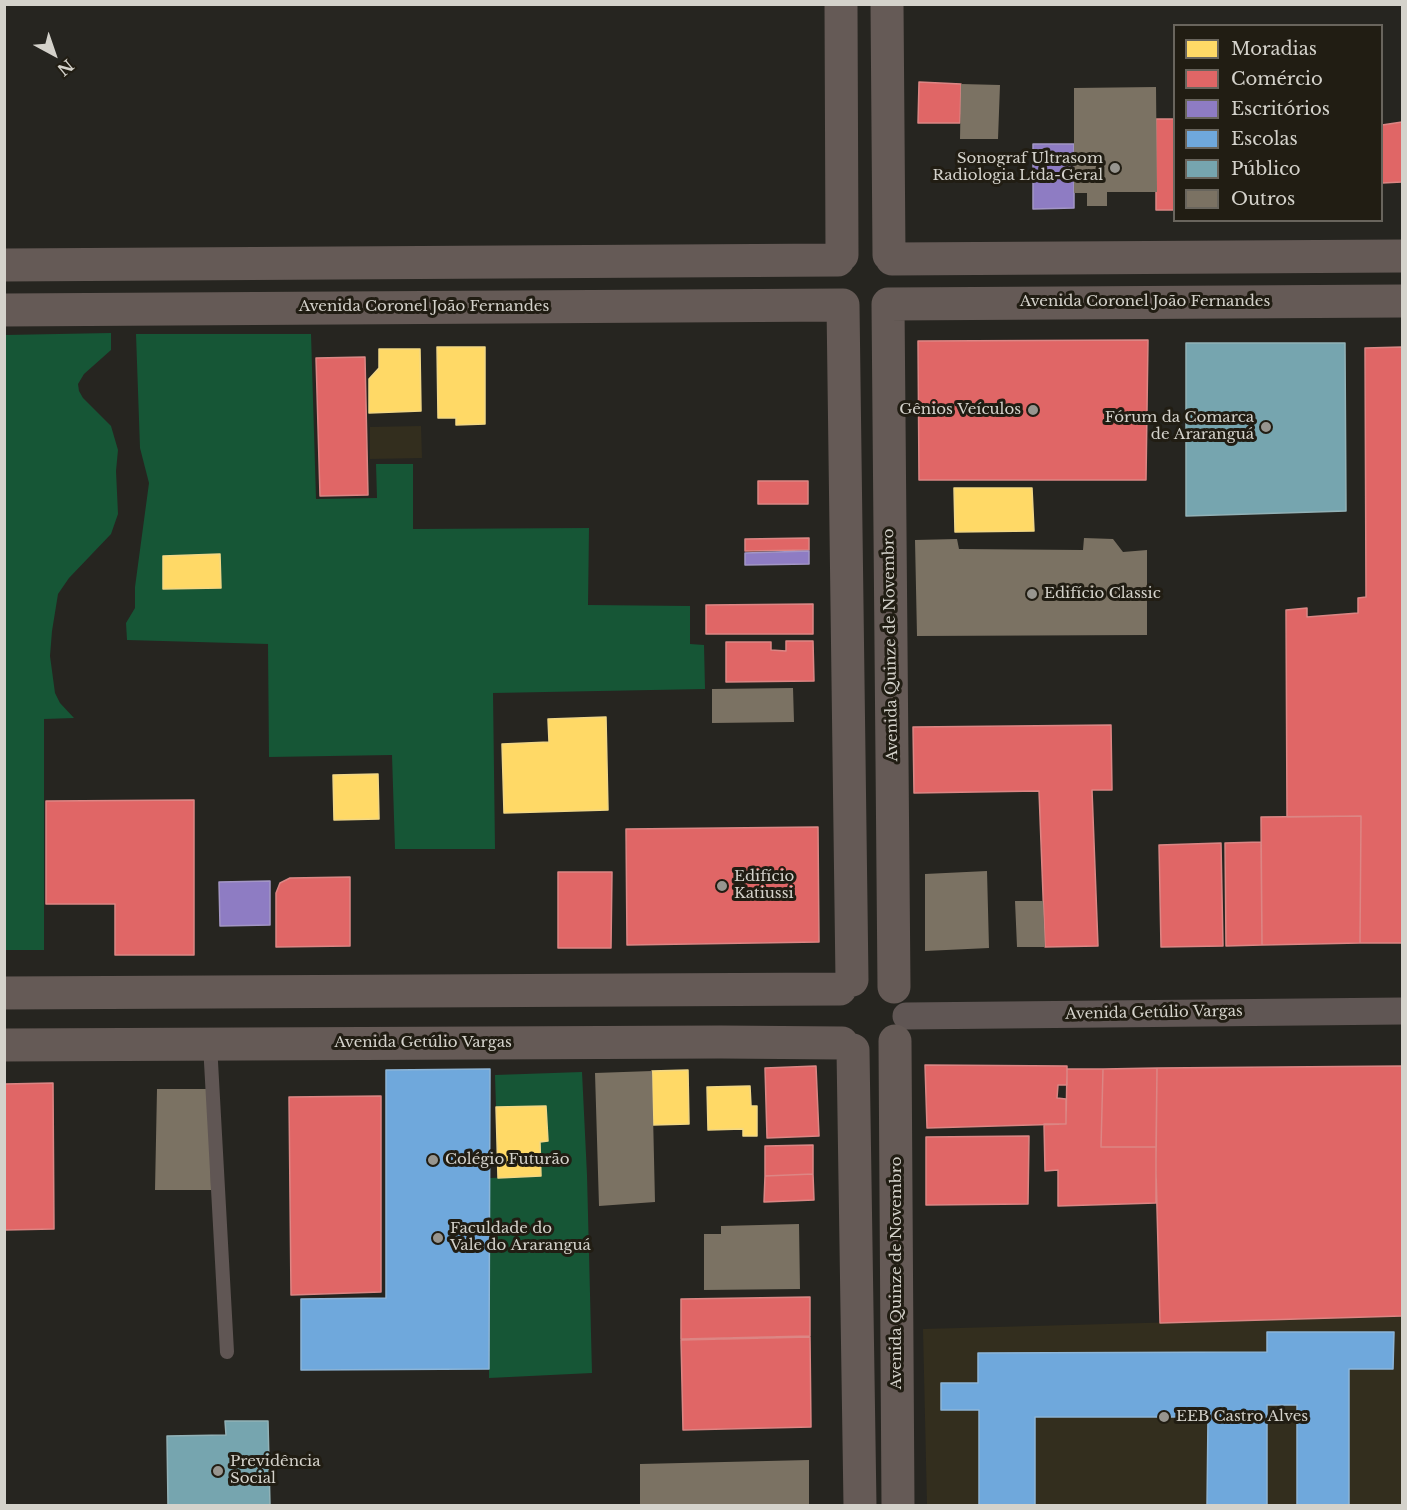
<!DOCTYPE html>
<html>
<head>
<meta charset="utf-8">
<style>
  body { margin:0 }
  #map { position:relative; width:1407px; height:1510px; overflow:hidden; background:#262520; font-family:"Libre Baskerville",serif }
  canvas { display:block }
  .frame { position:absolute; inset:0; border:6px solid #d4d2cb; pointer-events:none }
  .legend { position:absolute; left:1173px; top:24px; width:210px; height:198px; box-sizing:border-box; background:#211d13; border:2px solid #69655d; margin:0; padding:8px 10px; list-style:none; font-size:18px; color:#d4d2cb }
  .legend li { display:flex; align-items:center; gap:12px; height:30px }
  .legend b { width:30px; border:2px solid #69655d }
  .north { position:absolute; left:24px; top:24px; width:60px; height:60px; -webkit-text-stroke:4px #211d13; paint-order:stroke; rotate:140deg; font-size:16px; font-weight:700; line-height:24px; text-align:center; color:#d4d2cb }
  .north::after { content:''; display:block; margin:auto; width:21px; height:27px; background:#d4d2cb; clip-path:polygon(50% 0,100% 100%,50% 72%,0 100%) }
</style>
</head>
<body>
<div id="map">
<canvas width="1407" height="1510"></canvas>
<div class="frame"></div>
<ul class="legend">
<li><b style="height:16px;background:#ffd966"></b>Moradias</li>
<li><b style="height:16px;background:#e06666"></b>Comércio</li>
<li><b style="height:16px;background:#8e7cc3"></b>Escritórios</li>
<li><b style="height:16px;background:#6fa8dc"></b>Escolas</li>
<li><b style="height:16px;background:#76a5af"></b>Público</li>
<li><b style="height:16px;background:#7b7263"></b>Outros</li>
</ul>
<div class="north">N</div>
</div>
<script>
const c = document.querySelector('canvas').getContext('2d');
c.lineJoin = 'round';
function fill(path, color) {
  c.fillStyle = color;
  c.fill(path, 'evenodd');
}
function stroke(path, color, width, dash) {
  c.strokeStyle = color;
  c.lineWidth = width;
  c.lineCap = dash ? 'butt' : 'round';
  c.setLineDash(dash || []);
  c.stroke(path);
}
function drawText(font, color, halo, rows, align = 'center') {
  c.font = font + ' "Libre Baskerville",serif';
  c.lineWidth = 6;
  c.setLineDash([]);
  c.textBaseline = 'middle';
  c.strokeStyle = halo;
  c.fillStyle = color;
  for (const [text, x, y, turn = 0] of rows) {
    c.save();
    c.translate(x, y);
    c.rotate((+turn || 0) * Math.PI / 180);
    c.textAlign = isNaN(turn) ? turn : align;
    if (halo) c.strokeText(text, 0, 0);
    c.fillText(text, 0, 0);
    c.restore();
  }
}
fill(new Path2D(`
  M421,426L422,458L370,459V427Z
  M1402,1316V1505H927L923,1329Z`), '#332e1e');
fill(new Path2D(`
  M111,333V350L84,374L78,384L79,391L83,398L111,426L118,450L116,471L118,514L111,534L69,578L58,594L52,631L50,656L55,693L60,703L74,718L44,719V950H5V335Z
  M136,334H311L316,499L377,498L376,464H413V529L589,528L588,605L690,606V644L704,645L705,689L493,693L495,849H395L392,755L269,757L268,644L127,640L126,623L135,608V587L149,483L140,448Z
  M582,1072L587,1175L592,1373L489,1378L490,1178L541,1176L540,1142L548,1141L546,1106L496,1107L495,1075Z`), '#165636');
const homes = new Path2D(`
  M437,347H485V424L456,425V418H438Z
  M379,349H420L421,411L369,413V379L379,368Z
  M954,488H1032L1034,531L955,532Z
  M220,554L221,588L163,589V556Z
  M606,717L608,810L504,813L502,744L549,742L548,719Z
  M378,774L379,819L334,820L333,775Z
  M688,1070L689,1124L653,1125L652,1071Z
  M750,1086L751,1106H757V1136H743V1129L708,1130L707,1087Z
  M546,1106L548,1141L540,1142L541,1176L498,1178L496,1107Z`);
fill(homes, '#ffd966');
stroke(homes, '#f2d784', 1.5);
const shops = new Path2D(`
  M919,82L961,84L960,123H918Z
  M1156,119H1174V210H1156Z
  M1402,122V182L1382,183V125Z
  M1148,340L1146,480H919L918,341Z
  M1402,347V943H1360L1361,816L1287,817L1286,610L1307,608V617L1358,613V598L1366,597L1365,348Z
  M365,357L368,495L320,496L316,358Z
  M758,481H808V504H758Z
  M809,538V550L745,551V539Z
  M813,604V634H706V605Z
  M786,641H813L814,681L726,682V642H771V650L786,651Z
  M1111,725L1112,790H1092L1098,946L1045,947L1039,791L914,793L913,727Z
  M194,800V955H115V904H46V801Z
  M1361,816L1360,943L1262,945L1261,817Z
  M818,827L819,942L627,945L626,829Z
  M1261,842L1262,945L1226,946L1225,843Z
  M1221,843L1223,946L1161,947L1159,845Z
  M558,872H612L611,948H558Z
  M350,877V946L276,947V893L280,883L290,878Z
  M925,1065L1067,1066V1085H1058L1057,1098L1066,1099V1124L927,1128Z
  M816,1066L819,1136L767,1138L765,1068Z
  M1402,1066V1316L1160,1323L1156,1170L1157,1068Z
  M1157,1068L1156,1147H1101L1103,1069Z
  M1067,1069H1103L1101,1147H1156V1203L1058,1206V1170L1045,1171L1044,1124H1066Z
  M53,1083L54,1229L4,1230V1084Z
  M381,1096V1292L291,1295L289,1097Z
  M1029,1136L1028,1204L926,1205V1137Z
  M813,1145V1174L765,1176V1146Z
  M813,1174L814,1200L764,1202L765,1176Z
  M810,1297V1336L681,1339V1299Z
  M810,1337L811,1427L683,1430L681,1340Z`);
fill(shops, '#e06666');
stroke(shops, '#dc8684', 1.5);
const offices = new Path2D(`
  M1033,144H1074V208L1033,209Z
  M809,551V564L745,565V553Z
  M270,881V925L220,926L219,882Z`);
fill(offices, '#8e7cc3');
stroke(offices, '#a396c5', 1.5);
const schools = new Path2D(`
  M490,1069L489,1369L301,1370V1299L386,1298V1070Z
  M1267,1332H1394L1393,1369H1349V1506H1297V1405H1267V1506H1207L1208,1417H1035V1506H979V1410H941V1383H978V1353L1267,1352Z`);
fill(schools, '#6fa8dc');
stroke(schools, '#8db5d7', 1.5);
const public = new Path2D(`
  M1186,343H1345L1346,511L1186,516Z
  M225,1421H268L270,1506H168L167,1436L226,1435Z`);
fill(public, '#76a5af');
stroke(public, '#92b2b7', 1.5);
fill(new Path2D(`
  M961,84L1000,85L998,139H960Z
  M1156,87L1157,192H1107V206H1087V193H1074V88Z
  M1084,538L1113,539L1123,552L1147,550V635L917,636L915,540L957,539L959,549L1083,550Z
  M793,688L794,722L712,723V689Z
  M987,871L989,948L925,951V874Z
  M1015,901H1043L1045,947H1017Z
  M652,1071L655,1202L599,1206L595,1073Z
  M157,1089H210L211,1190H155Z
  M799,1224L800,1289L704,1290V1234H721V1226Z
  M809,1460V1506H640V1464Z`), '#7b7263');
stroke(new Path2D(`
  M210,1044L227,1352`), '#605654', 14);
stroke(new Path2D(`
  M906,1016L1402,1011`), '#605654', 27);
stroke(new Path2D(`
  M841,4L842,255
  M887,4L889,255
  M892,259L1402,256
  M4,265L838,260
  M4,310L843,305L852,980
  M894,987L888,304L1402,301
  M4,993L840,989
  M895,1041L898,1506
  M4,1045L721,1042L842,1043
  M853,1050L860,1506`), '#655a56', 33);
for (const [x, y, r, color] of [
  [1115,168,6,"#97958f"],
  [1033,410,6,"#97958f"],
  [1266,427,6,"#97958f"],
  [1032,594,6,"#97958f"],
  [722,886,6,"#97958f"],
  [433,1160,6,"#97958f"],
  [438,1238,6,"#97958f"],
  [1164,1417,6,"#97958f"],
  [218,1471,6,"#97958f"]
]) {
  const dot = new Path2D();
  dot.arc(x, y, r, 0, 2 * Math.PI);
  c.fillStyle = color;
  c.fill(dot);
  stroke(dot, '#211d13', 2);
}
drawText('15px', '#d4d2cb', '#211d13', [
  ["Sonograf Ultrasom",1103,159,"right"],
  ["Radiologia Ltda-Geral",1103,176,"right"],
  ["Gênios Veículos",1021,410,"right"],
  ["Fórum da Comarca",1254,418,"right"],
  ["de Araranguá",1254,435,"right"],
  ["Edifício Classic",1044,594],
  ["Edifício",734,877],
  ["Katiussi",734,894],
  ["Colégio Futurão",445,1160],
  ["Faculdade do",450,1229],
  ["Vale do Araranguá",450,1246],
  ["EEB Castro Alves",1176,1417],
  ["Previdência",230,1462],
  ["Social",230,1479]
], 'left');
drawText('15px', '#d4d2cb', '#211d13', [
  ["Avenida Coronel João Fernandes",1145,302],
  ["Avenida Coronel João Fernandes",424,307],
  ["Avenida Quinze de Novembro",891,645,-91],
  ["Avenida Getúlio Vargas",1154,1013,-1],
  ["Avenida Getúlio Vargas",423,1043],
  ["Avenida Quinze de Novembro",897,1273,-90]
]);
</script>
</body>
</html>
